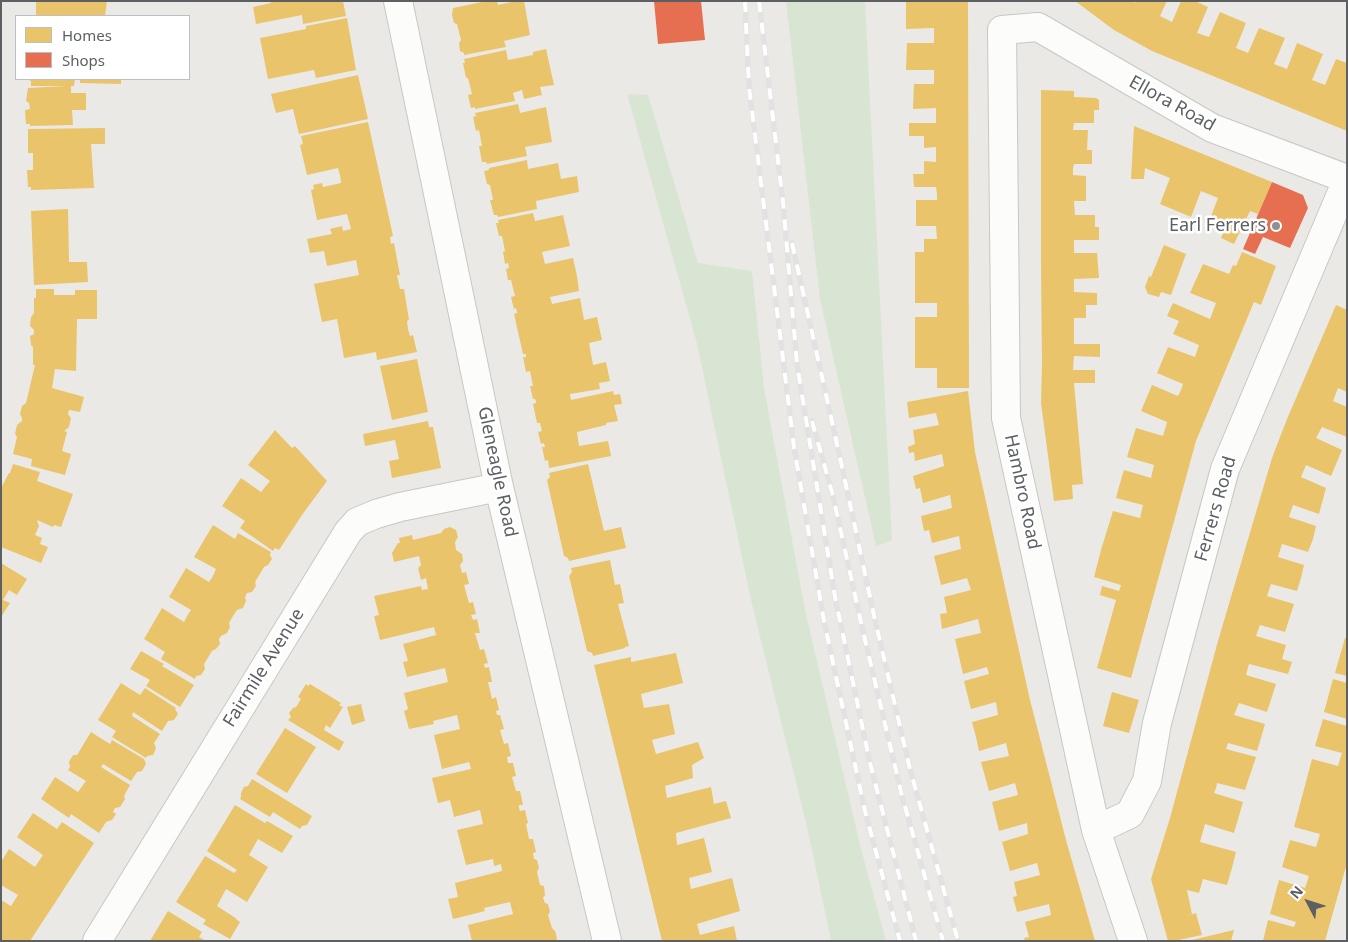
<!DOCTYPE html>
<html>
<head>
<meta charset="utf-8">
<style>
  body { margin:0 }
  #map { position:relative; width:1348px; height:942px; overflow:hidden; background:#ebe9e6; font-family:"Noto Sans",sans-serif }
  canvas { display:block }
  .frame { position:absolute; inset:0; border:2px solid #5c6063; pointer-events:none }
  .legend { position:absolute; left:15px; top:15px; width:175px; height:65px; box-sizing:border-box; background:#fff; border:1px solid #bebfc1; margin:0; padding:6px 9px; list-style:none; font-size:15px; color:#5c6063 }
  .legend li { display:flex; align-items:center; gap:10px; height:25px }
  .legend b { width:25px; border:1px solid #bebfc1 }
  .north { position:absolute; left:1283px; top:877px; width:50px; height:50px; -webkit-text-stroke:4px #fff; paint-order:stroke; rotate:310deg; font-size:14px; font-weight:700; line-height:20px; text-align:center; color:#5c6063 }
  .north::after { content:''; display:block; margin:auto; width:18px; height:22px; background:#5c6063; clip-path:polygon(50% 0,100% 100%,50% 72%,0 100%) }
</style>
</head>
<body>
<div id="map">
<canvas width="1348" height="942"></canvas>
<div class="frame"></div>
<ul class="legend">
<li><b style="height:14px;background:#e9c46a"></b>Homes</li>
<li><b style="height:14px;background:#e76f51"></b>Shops</li>
</ul>
<div class="north">N</div>
</div>
<script>
const c = document.querySelector('canvas').getContext('2d');
c.lineJoin = 'round';
function fill(path, color) {
  c.fillStyle = color;
  c.fill(path, 'evenodd');
}
function stroke(path, color, width, dash) {
  c.strokeStyle = color;
  c.lineWidth = width;
  c.lineCap = dash ? 'butt' : 'round';
  c.setLineDash(dash || []);
  c.stroke(path);
}
function drawText(font, color, halo, rows, align = 'center') {
  c.font = font + ' "Noto Sans",sans-serif';
  c.lineWidth = 5;
  c.setLineDash([]);
  c.textBaseline = 'middle';
  c.strokeStyle = halo;
  c.fillStyle = color;
  for (const [text, x, y, turn = 0] of rows) {
    c.save();
    c.translate(x, y);
    c.rotate((+turn || 0) * Math.PI / 180);
    c.textAlign = isNaN(turn) ? turn : align;
    if (halo) c.strokeText(text, 0, 0);
    c.fillText(text, 0, 0);
    c.restore();
  }
}
fill(new Path2D(`
  M786,1H865L892,540L876,546L820,299Z
  M627,94L648,95L698,263L752,271L764,388L805,610L861,849L886,941H831L808,831L751,600L697,344Z`), '#d8e5d3');
fill(new Path2D(`
  M36,1H107L105,16H36Z
  M271,1H343L346,16L303,24L302,15L256,24L253,7L271,3Z
  M487,1H497L498,5L516,1H524L530,35L504,41L506,47L464,55V53L460,51L459,43L461,40L457,24L454,23L452,15L453,8Z
  M906,1H968L969,388H937V368H915V317H937V303H915V252H924V239H937L936,226H916V200H937V194L936,187H914L913,174H924V161L936,162V147L924,148V136H909V123H936V108L913,109L914,84H934V70H906L907,43H934V28L906,29Z
  M1075,1H1132L1135,3L1136,1H1167L1160,16L1172,22L1181,1H1195L1208,7L1197,33L1209,37L1220,12L1246,23L1236,48L1248,53L1259,28L1285,38L1274,64L1287,69L1297,43L1323,54L1312,80L1325,85L1336,59L1347,63V131L1152,51L1114,30Z
  M347,18L356,70L316,78L314,70L268,79L260,38L306,29V26Z
  M546,49L554,85L540,87L542,95L524,99L522,90L513,93L515,101L475,109V107L471,108L468,95L472,94L468,78H466L463,63H465L464,59L506,50L508,60L533,55V52Z
  M358,75L368,119L299,134L293,109L276,113L271,94Z
  M27,79H75L74,86H71V93H86V110H72L73,125L30,126V124H26L25,110L30,109L29,103L26,101L28,88L67,86H31V81Z
  M80,79H121V84L80,83Z
  M1041,90L1074,91V97L1096,98L1099,100V110H1094V123H1074L1073,130H1088L1087,150H1092V164H1074L1073,169V175L1086,176V201H1074L1075,215H1095V227H1099V240H1074V253H1097L1099,278L1074,279V292L1097,293V305H1086V318H1074V344H1100V357L1074,356L1073,370H1095V383H1074L1083,484L1072,485L1073,499L1054,501L1041,403L1042,364L1041,267Z
  M518,104L520,113L546,107L552,142L525,147L527,156L487,164L486,162H482L479,146H482L479,130L476,131L473,117L476,116L475,113Z
  M368,122L393,236L390,237L391,244L394,243L400,275H397L400,289H404L409,320L407,321L408,329L410,336L413,335L417,352L377,360L376,352L344,358L337,319L322,322L314,284L359,275L356,260L327,266L324,251L310,253L307,239L332,234L330,229L342,226L343,231L351,229L347,214L317,220L311,190L314,189L313,185L322,183L323,187L341,183L340,175L338,168L307,175L300,145L303,144L301,136Z
  M1134,126L1272,182L1258,214L1250,211L1234,244L1221,238L1224,231L1208,224L1218,198L1201,191L1191,217L1160,204L1170,178L1145,168L1144,179H1131Z
  M105,128V144H91L94,188L31,190V187H28L27,170H33V153H28V129Z
  M527,160L528,169L558,163L561,179L577,176L579,192L536,201L537,209L498,217L497,215H494L490,200H493L490,185L487,184L484,171L489,170V168Z
  M68,209L69,262H87L88,282L34,285L31,211Z
  M533,213L535,221L563,215L570,246L542,252L545,264L573,258L577,276L579,291L550,297L552,304L580,298L584,320L597,317L602,340L589,343L593,365L606,362L610,381L599,383L600,389L570,394L571,400L613,391L614,395L620,394L622,404L614,405L618,421L606,423V425L577,432L579,446L608,441L611,456L549,468L548,460L545,461L542,447H545L544,443L541,444L538,432L542,431L540,423H537L533,404L536,403V401L535,399H533L530,386H533L530,371L526,372L523,357H526V354H523L514,314L517,313V312L516,308L514,309L511,297L515,296L511,280H508L506,269L509,268L508,263L505,264L503,252L505,251L502,236H499L496,223H499L498,220Z
  M1164,245L1186,254L1171,295L1161,292L1159,297L1148,294L1145,287L1149,276L1151,277Z
  M1242,252L1276,266L1261,305L1254,302L1196,441L1131,678L1097,668L1116,600L1100,595L1102,586L1119,591L1121,585L1094,577L1101,550L1113,511L1140,518L1143,505L1116,498L1120,483L1124,470L1151,478L1154,465L1127,457L1131,444L1136,428L1163,436L1167,422L1141,411L1152,385L1178,396L1181,390L1183,384L1157,373L1168,347L1195,357L1199,345L1173,334L1179,321L1167,316L1173,303L1210,319L1216,303L1190,293L1203,264L1229,274L1233,265L1236,266Z
  M36,289H54V295H75V290H97V319H77L76,371L55,369L52,388L84,397L80,412L69,410L68,414L71,418L69,427L64,431L67,432L62,451L71,454L65,475L31,466L32,459L13,454L17,437L15,434L17,425L22,421V418L20,414L22,406L26,403L35,365H33V347L31,345L30,336L34,334V330L30,326L31,317L34,313V298H36Z
  M1336,305L1347,310V392L1338,388L1333,401L1347,407V437L1322,427L1316,438L1342,450L1331,476L1306,465L1301,477L1326,488L1319,514L1293,505L1289,517L1316,526L1313,539L1308,552L1282,544L1278,557L1304,565L1301,578L1297,591L1271,584L1267,596L1294,604L1285,632L1260,625L1256,636L1286,645L1282,659L1292,662L1288,674L1249,664L1246,675L1276,684L1267,712L1239,703L1234,715L1265,724L1261,738L1257,751L1228,743L1226,749L1256,757L1245,790L1217,783L1216,788L1214,793L1243,802L1234,833L1205,824L1200,842L1236,852L1232,868L1227,885L1203,879L1199,893L1187,890L1192,914L1184,917L1196,913L1202,935L1174,941H1168L1151,879L1170,818L1218,641L1272,458L1287,419Z
  M417,359L428,412L392,420L380,366Z
  M968,391L975,452L1030,700L1066,840L1095,941H1025L1024,938L1029,937L1025,922L1051,915L1049,904L1017,912L1013,897L1017,896L1014,882L1040,875L1037,863L1010,871L1002,842L1028,834L1027,823L999,831L992,802L1018,795L1015,783L989,791L981,762L1009,756L1006,743L979,751L976,737L972,722L998,715L997,709L996,702L971,709L964,681L989,674L987,667L963,674L955,639L981,633L978,619L942,629L940,614L947,613L944,597L971,590L967,578L941,585L934,556L961,549L959,536L932,543L929,530L924,531L921,516L952,508L950,495L923,503L920,488L916,489L913,476L944,466L942,454L915,461L914,452L909,453L908,447L915,444L913,430L939,425L936,413L909,418L907,402Z
  M428,421L429,427H433L441,468L392,478L389,461L399,459L395,440L365,446L363,434Z
  M275,430L292,448L295,446L327,481L302,515L279,550L275,548L273,551L240,528L245,521L222,506L241,478L261,492L270,481L248,465Z
  M13,464L40,472L37,481L73,494L61,527L54,525L53,527L37,520L39,526L35,535L42,538L40,544L48,547L41,563L1,547V488L9,473H10Z
  M588,464L604,531L621,527L626,548L569,561L568,558L564,556L547,480L550,477L549,473Z
  M213,525L235,539L238,533L271,552L270,555L272,559L268,565L264,567L255,582L256,586L252,592L247,593L245,597L246,601L243,608L237,610L233,616L229,623L230,627L227,633L221,636L219,639L220,644L216,649L212,651L204,664L205,669L201,675L196,676L195,679L161,659L165,652L144,639L162,608L184,622L187,616L191,610L169,597L186,568L209,582L213,576L216,569L194,557Z
  M450,527L456,530L458,537L455,542L456,550L462,554L463,561L460,565L462,573L466,572L469,584L464,585L469,603L473,602L476,614L471,615L473,620L477,619L480,633H475L480,650L484,649L488,663L484,664L485,668L489,667L492,682H488L492,699L496,697L499,710L496,711L497,715H500L504,729L500,730L504,744L508,743L511,756L507,757L508,763H513L516,776L512,777L516,791H520L523,805H519V808L520,811L525,810L528,823L526,824L529,839H533L536,852L533,853L534,859L537,860L539,868L537,872L540,885L544,886L545,895L543,898L545,903L548,904L550,912L548,915L552,928L555,931L557,938L556,941H472L468,925L513,914L510,902L484,908L485,911L453,919L448,899L458,897L455,883L502,871L501,864L494,866L493,859L466,865L457,830L483,824L480,810L454,817L450,800L438,803L432,778L471,769L469,762L442,769L434,735L460,729L457,715L433,721L434,724L409,729L404,711L408,709L404,693L448,682L445,668L407,677L403,662L408,661L403,644L436,635L434,627L380,640L374,616L379,615L374,596L421,586L422,590L428,589L426,578L421,580L418,568L421,565L419,556L394,562L392,553L398,543H400L399,538L412,535L413,540L441,533L444,529Z
  M610,560L615,585L620,584L624,603L618,604L629,646L625,647V648L593,656L592,653L587,651L569,576L572,572L571,568Z
  M1,563L27,579L17,595L9,590L3,600L10,603L1,617Z
  M1345,638H1347V676L1335,673Z
  M141,651L164,664L162,666L194,685L180,707L146,686L150,680L130,669Z
  M676,653L683,683L641,694L644,708L669,704L675,734L652,740L656,754L698,742L704,758L692,765L693,778L665,786L667,798L711,787L714,804L726,801L731,818L676,833L677,845L704,838L712,872L689,878L691,889L732,878L740,911L697,924L700,935L734,926L737,941H662L594,665L631,657V662Z
  M1333,679L1347,683V719L1324,712Z
  M121,683L140,695L145,688L176,708L175,709L178,714L174,720L168,721L162,731L133,712L132,716L160,734L154,743L156,748L153,755L147,756L146,758L112,737L116,731L98,720Z
  M306,684L308,686L310,684L341,703L339,705L343,707L330,728L326,725L324,730L344,742L339,751L288,720L291,717L289,713L293,708L296,707L301,699L298,697Z
  M1112,692L1139,700L1129,733L1103,726Z
  M361,704L365,721L352,725L347,707Z
  M1323,719L1347,726V863L1325,941H1263L1268,920L1294,927L1296,922L1270,914L1279,880L1305,888L1309,876L1282,867L1290,840L1316,847L1320,834L1294,827L1312,759L1338,766L1342,753L1315,746Z
  M285,728L316,747L287,793L256,774Z
  M91,732L110,744L112,740L144,759L146,764L142,771L137,772L131,781L103,764L101,767L130,785L124,796L125,799L120,807L115,808L113,812L116,814L112,820L106,822L99,833L71,814L69,818L41,799L55,777L78,792L86,781L68,770L70,767L69,762L73,755H77Z
  M252,779L312,816L307,825L302,826L300,829L273,812L270,817L240,799L241,797V793L244,787L248,786Z
  M235,805L265,823L267,821L293,836L282,853L258,839L249,855L268,867L247,902L226,889L217,906L237,919H236L240,922L230,939L203,924L206,920L176,902L205,856L234,873L237,870L207,851Z
  M33,813L57,829L62,822L94,843L30,941H1V900L11,906L18,895L1,885V862L9,849L35,867L43,855L17,837Z
  M168,911L202,932L199,937L206,941H150Z
  M1234,930L1231,941H1192V940Z`), '#e9c46a');
fill(new Path2D(`
  M654,1H701L705,40L658,44Z
  M1272,182L1303,195L1308,208L1290,248L1263,237L1255,254L1243,249Z`), '#e76f51');
const street = new Path2D(`
  M398,1L499,487L607,941
  M1096,830L1130,814L1147,781L1157,723L1225,469L1347,180
  M97,941L348,532L357,522L376,514L400,507L499,487
  M1133,941L1096,830L1006,418L1002,30L1038,27L1212,128L1347,179`);
stroke(street, '#c7c7c6', 30);
stroke(street, '#fcfcfb', 28);
const rail = new Path2D(`
  M745,1L749,87L794,447L824,621L865,811L900,941
  M759,1L783,202L797,364L835,597L870,763L916,941
  M792,243L839,453L875,620L910,769L958,941
  M812,421L833,496L862,627L902,796L943,941`);
stroke(rail, '#e2e2e2', 5.5);
stroke(rail, '#fff', 4, [11]);
for (const [x, y, r, color] of [
  [1276,226,5,"#8e9091"]
]) {
  const dot = new Path2D();
  dot.arc(x, y, r, 0, 2 * Math.PI);
  c.fillStyle = color;
  c.fill(dot);
  stroke(dot, '#fff', 2);
}
drawText('18px', '#5c6063', '#fff', [
  ["Ellora Road",1172,104,29],
  ["Gleneagle Road",497,472,78],
  ["Hambro Road",1022,492,78],
  ["Ferrers Road",1216,509,-74],
  ["Fairmile Avenue",264,668,-58]
]);
drawText('18px', '#5c6063', '#fff', [
  ["Earl Ferrers",1266,226]
], 'right');
</script>
</body>
</html>
